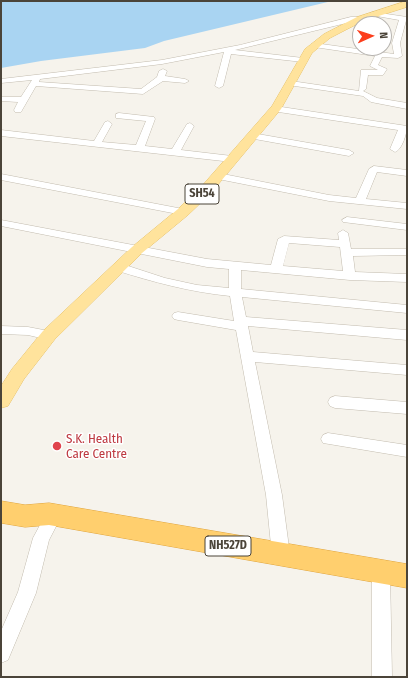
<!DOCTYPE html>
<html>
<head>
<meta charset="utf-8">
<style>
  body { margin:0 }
  #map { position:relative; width:408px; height:678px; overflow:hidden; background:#f6f3ec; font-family:"Fira Sans Condensed",sans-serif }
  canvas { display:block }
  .frame { position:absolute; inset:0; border:2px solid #4b4439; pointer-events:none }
  .north { position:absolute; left:352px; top:16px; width:40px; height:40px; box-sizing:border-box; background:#fff; border:1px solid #b7b4b0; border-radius:50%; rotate:87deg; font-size:11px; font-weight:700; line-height:16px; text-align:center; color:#4b4439 }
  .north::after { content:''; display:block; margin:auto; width:14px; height:18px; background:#fc3f1d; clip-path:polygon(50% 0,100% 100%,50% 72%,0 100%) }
</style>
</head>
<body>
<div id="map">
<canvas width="408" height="678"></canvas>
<div class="frame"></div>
<div class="north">N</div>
</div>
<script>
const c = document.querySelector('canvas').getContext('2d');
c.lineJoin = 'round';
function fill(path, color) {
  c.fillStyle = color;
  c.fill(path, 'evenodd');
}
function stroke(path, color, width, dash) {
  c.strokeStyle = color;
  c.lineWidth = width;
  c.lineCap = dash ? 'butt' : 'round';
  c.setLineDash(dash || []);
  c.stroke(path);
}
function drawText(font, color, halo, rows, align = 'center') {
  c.font = font + ' "Fira Sans Condensed",sans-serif';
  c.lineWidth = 3;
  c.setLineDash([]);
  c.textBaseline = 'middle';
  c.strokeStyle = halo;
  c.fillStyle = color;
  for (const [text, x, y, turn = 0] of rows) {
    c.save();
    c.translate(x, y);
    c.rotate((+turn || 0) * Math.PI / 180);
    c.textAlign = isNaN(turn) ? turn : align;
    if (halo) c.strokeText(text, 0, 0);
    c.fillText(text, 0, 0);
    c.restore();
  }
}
fill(new Path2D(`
  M1,1H332L164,41L145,48L41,61L1,68Z`), '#a9d4f2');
const minor = new Path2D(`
  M373,12L407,17L400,43L402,56L398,58L382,57L378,65L387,69L383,75H368L366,89L363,91L377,98L407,103V109L371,102L363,96L288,85L287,83L291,81L359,91L361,70H378L370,66L375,56L314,47L310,45L314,43L394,54L392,43L399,20L371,15V13Z
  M351,17H360L363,19L235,50L303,58L307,60L303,62L231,54L223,86L219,88L215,86L224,52L162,64L40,79L39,82L141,89L157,77L159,71L163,69L167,71L165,76L185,79L189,81L185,83L163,81L143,94L36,86L21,112H15L14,110L18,102L1,101V97H21L32,80L1,83V79L162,60L240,45Z
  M275,106L407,126C407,133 402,150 395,152L390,149L398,130L272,111L271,109Z
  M119,113L154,117L155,119L145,146L172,149L187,124L190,123L194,126L181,150L232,156L237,159L232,162L1,136V130L94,141L105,122L108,121L112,124L102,142L136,145L146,121L116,118V114Z
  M252,133L349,150L354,153L349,156L249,138L247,136Z
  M374,166L407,170V176L377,172L366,199L407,203V209L329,201L218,179L213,176L218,173L329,195L356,198L369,169Z
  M1,174L183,209L188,212L183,215L1,180Z
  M347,217L407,224V230L343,222L342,220Z
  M1,220L207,259L271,265L278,239L284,236L339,240L338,233L343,230L348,233L351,249H407V255L353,256L355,272L407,274V282L350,280L241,270V289L407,305V313L242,297L246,317L407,330V340L248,326L253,352L407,365V375L255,362L282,495L290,555L287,561L281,563L275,561L272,555L266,495L236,330L178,320L174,319L172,316L174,313L178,312L234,321L230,296C190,292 153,282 115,270L113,267L119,263L165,278L197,285L229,288V269L207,267L1,226ZM289,243L340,247L343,271L283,266Z
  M1,326L28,327L54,332L55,335L54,338L49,340L28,335L1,334Z
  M335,396L407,402V414L335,408L330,406L328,402L330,398Z
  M328,433L407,445V457L323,443L321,439L323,435Z
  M54,508L60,510L62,515L49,540L36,593L8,660L1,663V631L18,592L33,538L48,510Z
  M381,564L387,566L390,572L392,677H372V572L375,566Z`);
const major = new Path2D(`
  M407,1V7L363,21L330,38L312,53L281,109L211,193L188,215L142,253L55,339L24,379L8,406L1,408V386L12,369L43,331L132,247L178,209L201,187L272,106L305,49L324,34L357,17Z`);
const highway = new Path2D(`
  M1,501L25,505L49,503L407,564V588L49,525L25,527L1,523Z`);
stroke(minor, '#c2bbae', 1);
stroke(major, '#e6c16a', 1);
stroke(highway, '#e0a43c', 1);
fill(minor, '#fff');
fill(major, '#ffe39c');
fill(highway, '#ffcf6e');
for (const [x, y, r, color] of [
  [57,446,5,"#e0444e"]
]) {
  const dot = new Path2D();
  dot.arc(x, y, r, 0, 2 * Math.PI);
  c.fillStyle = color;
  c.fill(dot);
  stroke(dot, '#fff', 1.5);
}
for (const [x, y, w] of [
  [202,194,34],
  [228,546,46]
]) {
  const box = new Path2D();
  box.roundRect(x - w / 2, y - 10, w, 20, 3);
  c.fillStyle = '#fff';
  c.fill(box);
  stroke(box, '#4b4439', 1);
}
drawText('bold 12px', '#4b4439', null, [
  ["SH54",202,194],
  ["NH527D",228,546]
]);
drawText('13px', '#be3a42', '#fff', [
  ["S.K. Health",66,439],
  ["Care Centre",66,454]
], 'left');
</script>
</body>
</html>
